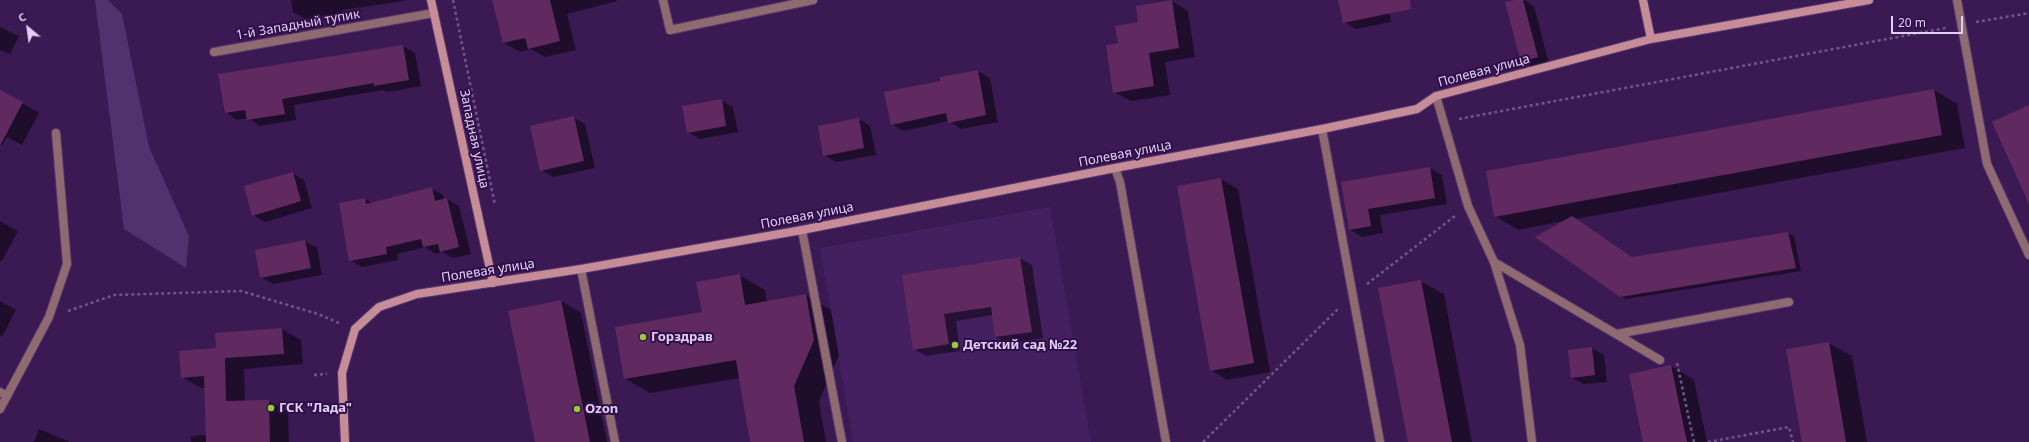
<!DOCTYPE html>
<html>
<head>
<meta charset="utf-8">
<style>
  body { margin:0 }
  #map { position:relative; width:2029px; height:442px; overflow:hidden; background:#3b1a54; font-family:"Noto Sans",sans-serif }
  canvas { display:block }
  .north { position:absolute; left:8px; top:8px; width:40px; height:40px; -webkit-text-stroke:3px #300f49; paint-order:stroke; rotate:331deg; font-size:11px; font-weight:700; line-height:16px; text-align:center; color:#e1cff3 }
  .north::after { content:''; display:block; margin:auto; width:14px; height:18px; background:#e1cff3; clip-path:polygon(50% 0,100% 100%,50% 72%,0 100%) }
  .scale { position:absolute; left:1891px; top:16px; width:72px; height:18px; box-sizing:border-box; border:2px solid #e1cff3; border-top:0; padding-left:5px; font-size:12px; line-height:14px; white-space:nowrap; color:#e1cff3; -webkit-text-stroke:3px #300f49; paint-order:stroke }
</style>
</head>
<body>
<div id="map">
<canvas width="2029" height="442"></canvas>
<div class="north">С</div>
<div class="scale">20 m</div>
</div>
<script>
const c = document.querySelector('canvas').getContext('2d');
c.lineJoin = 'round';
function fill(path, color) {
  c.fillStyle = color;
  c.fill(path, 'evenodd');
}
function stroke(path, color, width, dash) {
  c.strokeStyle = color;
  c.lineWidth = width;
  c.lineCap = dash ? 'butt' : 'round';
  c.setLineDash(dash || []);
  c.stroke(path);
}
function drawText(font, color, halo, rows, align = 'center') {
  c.font = font + ' "Noto Sans",sans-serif';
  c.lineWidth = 4;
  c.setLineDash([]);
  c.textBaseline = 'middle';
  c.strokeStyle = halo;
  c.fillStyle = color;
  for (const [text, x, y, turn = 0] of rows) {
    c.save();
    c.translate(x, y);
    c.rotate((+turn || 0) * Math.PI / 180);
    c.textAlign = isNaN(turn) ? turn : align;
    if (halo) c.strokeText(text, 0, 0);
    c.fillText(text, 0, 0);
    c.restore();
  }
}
fill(new Path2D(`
  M1050,207L1091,442H853L820,248Z`), '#452061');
fill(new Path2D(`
  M95,0H108L122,14L149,147L189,236L186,268L124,229Z`), '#52316e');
fill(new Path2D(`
  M291,0H404V1L342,10V13L305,19L293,12Z
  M493,0H616L617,1L567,14L576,50L545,57L531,49L520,52L504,43Z
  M1339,0H1387L1391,22L1356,29L1344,22Z
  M1518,0H1524L1534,6L1549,64L1533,68L1522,61Z
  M1172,1L1188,11L1195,57L1165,62L1170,95L1131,101L1114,92L1119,44L1139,23Z
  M0,27L19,36L10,54L0,50Z
  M403,46L415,53L421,86L387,92L383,90L294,105L296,120L260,126L248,118L237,120L226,113Z
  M978,71L990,78L998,122L961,129L949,121L904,131L892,124L942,81Z
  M1934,90L1957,104L1965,148L1576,219L1633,258L1788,233L1794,236L1801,271L1626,299L1620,296L1564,221L1518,230L1495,216Z
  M0,91L39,113L22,145L7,137L2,146L0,145Z
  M721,100L733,107L738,132L700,139L688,132Z
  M573,117L585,124L595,168L553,177L541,170Z
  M859,119L870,126L876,155L836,162L824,155Z
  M1430,168L1442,175L1447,204L1380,215L1383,233L1362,237L1350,230L1343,183Z
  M292,173L304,180L312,208L265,222L253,215Z
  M1221,179L1238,189L1270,372L1227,380L1211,370L1178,187Z
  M431,188L443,195L444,200L447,199L459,206L471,254L453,258L442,252L436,254L425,247L397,254L398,260L362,267L350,260L365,199L372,203Z
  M0,221L18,231L2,261L0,260Z
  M305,241L317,248L322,275L273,284L261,277Z
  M1020,258L1032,265L1043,338L1008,344L996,337L993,315L956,321L960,351L926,356L914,349L903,276Z
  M739,275L765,290L767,302L806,295L831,310L839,355L819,401L826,442H751L740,378L650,393L625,379L703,313Z
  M1420,281L1444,294L1472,442H1409Z
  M0,301L16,310L2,337L0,336Z
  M561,301L581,313L607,442H536Z
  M282,329L301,340L303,364L244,369L245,401H269L288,412L289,442H191V436L207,435L205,388H201L182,377L217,349L216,334Z
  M1829,343L1852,356L1867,442H1803Z
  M1592,348L1604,355L1607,382L1584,384L1572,378Z
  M1671,366L1694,380L1707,442H1644Z
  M39,429L70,442H34Z`), '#0007');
fill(new Path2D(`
  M492,0H550L560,41L528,49L525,38L503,43Z
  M1172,0L1179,48L1149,53L1154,86L1113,93L1106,45L1118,43L1115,26L1138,22L1136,6Z
  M1338,0H1410L1411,9L1343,23Z
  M1514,0H1523L1538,57L1521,62L1505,2Z
  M403,45L409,80L374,86V83L282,99L285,114L247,120L245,110L225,113L218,74Z
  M978,70L986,115L948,123L946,113L891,125L884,92L940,81V77Z
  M1934,89L1942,135L1494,217L1486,171Z
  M0,90L23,102L0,146Z
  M722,99L726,126L687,133L682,106Z
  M2029,105V204L1992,122Z
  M574,116L584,161L540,171L530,126Z
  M859,118L864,148L823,156L818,126Z
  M1430,167L1435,198L1368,209L1371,226L1349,230L1341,182Z
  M293,172L301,201L252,216L244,186Z
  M1221,178L1254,363L1210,371L1177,186Z
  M432,187L435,201L447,198L459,247L440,252L438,244L423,247L421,239L386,247L387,254L349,261L339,203L365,198L366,204Z
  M1572,216L1632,257L1788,232L1796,268L1620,297L1535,237Z
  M305,240L311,268L260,278L255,250Z
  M1020,257L1032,332L995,337L991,307L944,314L949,344L913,350L902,275Z
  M740,274L745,305L806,294L814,340L794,386L804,442H750L736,360L624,379L615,327L702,312L696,282Z
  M1421,280L1452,442H1408L1378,288Z
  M561,300L590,442H535L508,311Z
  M282,328L284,354L225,358L226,401L269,400L270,442H206L204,376L181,378L179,351L216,348L215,333Z
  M1829,342L1846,442H1802L1786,349Z
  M1592,347L1595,375L1571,378L1568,350Z
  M1671,365L1687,442H1643L1629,374Z`), '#602a61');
const lane = new Path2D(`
  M663,0L670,30L813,0
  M1957,0L1987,164L2029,255
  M214,52L434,13
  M1436,96L1468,206L1494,262L1660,360
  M1322,129L1380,442
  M1115,168L1120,182L1166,442
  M802,230L842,442
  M1494,262L1520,345L1532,442
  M581,269L615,442
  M1617,334L1789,302
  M7,396L49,317L67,264L56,133`);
const street = new Path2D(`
  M0,392L7,396L0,409`);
const secondary = new Path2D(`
  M431,0L493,283
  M1643,0L1651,39
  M345,442L342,373L355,329L379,307L417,294L581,269L802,230L1115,168L1322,129L1417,109L1436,96L1651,39L1869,0`);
stroke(lane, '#56376d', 10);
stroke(street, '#56376d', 10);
stroke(secondary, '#56376d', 10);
stroke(new Path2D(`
  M453,0L495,205
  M1976,22L2029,13
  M1459,119L1946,28
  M1367,284L1455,216
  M68,311L114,295L241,291L318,314L339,323
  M1677,363L1694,442
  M314,375L327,374
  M1203,442L1339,308
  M1708,442L1789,427L1793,442`), '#725689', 2.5, [3, 3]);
stroke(lane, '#8f6b71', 8);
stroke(street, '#8f6b71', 8);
stroke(secondary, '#c68d98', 8);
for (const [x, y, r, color] of [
  [643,337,4,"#98cb37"],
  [955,345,4,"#98cb37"],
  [271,408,4,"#98cb37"],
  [577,409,4,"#98cb37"]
]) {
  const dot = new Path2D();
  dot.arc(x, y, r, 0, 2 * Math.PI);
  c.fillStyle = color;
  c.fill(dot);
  stroke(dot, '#300f49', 1.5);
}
drawText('13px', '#e1cff3', '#300f49', [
  ["1-й Западный тупик",298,25,-10],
  ["Полевая улица",1484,71,-15],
  ["Западная улица",474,139,78],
  ["Полевая улица",1125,154,-11],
  ["Полевая улица",807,216,-11],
  ["Полевая улица",488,271,-9]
]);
drawText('bold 13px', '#e1cff3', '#300f49', [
  ["Горздрав",651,337],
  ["Детский сад №22",963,345],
  ["ГСК \"Лада\"",279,408],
  ["Ozon",585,409]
], 'left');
</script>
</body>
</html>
